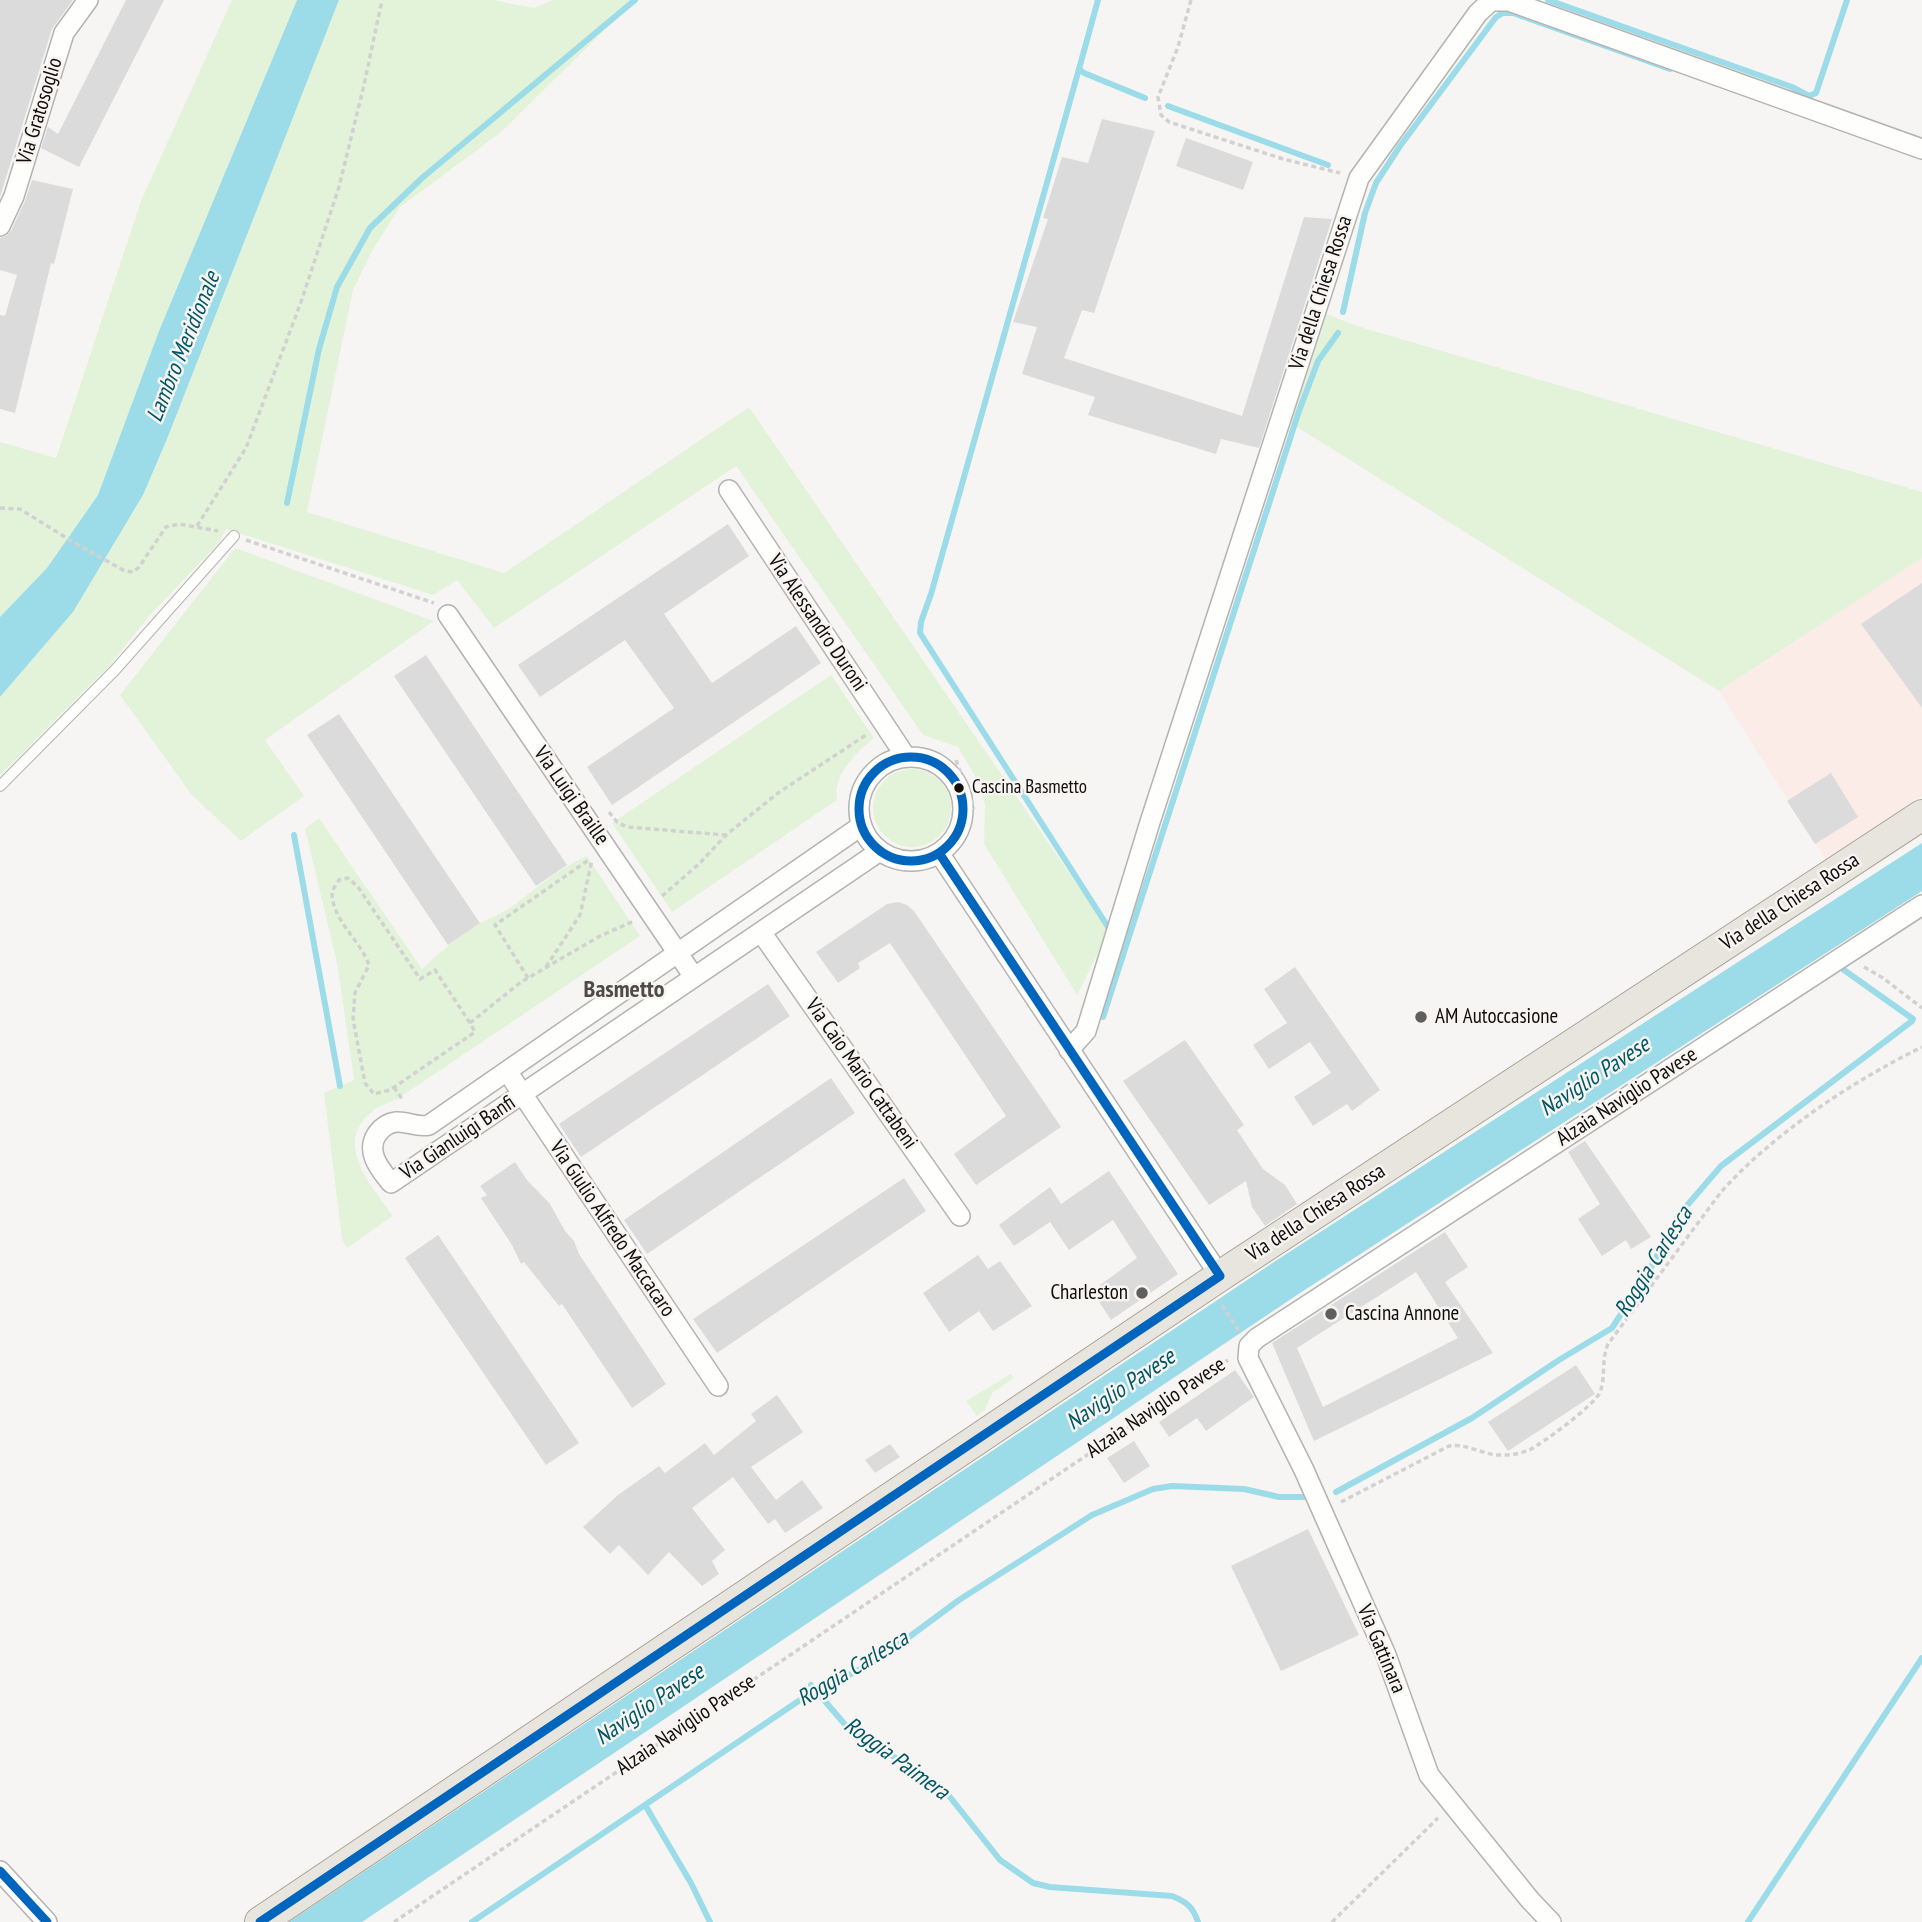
<!DOCTYPE html>
<html>
<head>
<meta charset="utf-8">
<style>
  body { margin:0 }
  canvas { display:block; background:#f7f5f3 }
</style>
</head>
<body>
<canvas width="1922" height="1922"></canvas>
<script>
const c = document.querySelector('canvas').getContext('2d');
c.lineJoin = 'round';
function fill(path, color) {
  c.fillStyle = color;
  c.fill(path, 'evenodd');
}
function stroke(path, color, width, dash) {
  c.strokeStyle = color;
  c.lineWidth = width;
  c.lineCap = dash ? 'butt' : 'round';
  c.setLineDash(dash || []);
  c.stroke(path);
}
function drawText(font, color, halo, rows, align = 'center') {
  c.font = font + ' "PT Sans Narrow",sans-serif';
  c.lineWidth = 5;
  c.setLineDash([]);
  c.textBaseline = 'middle';
  c.strokeStyle = halo;
  c.fillStyle = color;
  for (const [text, x, y, turn = 0] of rows) {
    c.save();
    c.translate(x, y);
    c.rotate((+turn || 0) * Math.PI / 180);
    c.textAlign = isNaN(turn) ? turn : align;
    if (halo) c.strokeText(text, 0, 0);
    c.fillText(text, 0, 0);
    c.restore();
  }
}
fill(new Path2D(`
  M1922,558V796L1826,860L1719,691Z`), '#fbece8');
fill(new Path2D(`
  M232,0H297L159,331L98,495L47,568L0,617V442L56,458L141,201Z
  M339,0H493L534,8L553,0H635L500,133L399,208L372,251L353,290L307,512L504,573L749,407L1109,931L1077,995L984,844L985,804L976,778L958,747L923,735L736,466L494,628L457,580L433,595L226,529L219,543L150,615L109,666L0,775V697L73,612L143,495L167,439Z
  M1316,310L1357,326L1922,492V558L1719,691L1281,417Z
  M235,548L434,621L265,740L304,796L241,841L191,794L120,695Z
  M831,675L874,738C856,752 833,775 837,800L672,912L612,823Z
  M873 808a39 39 0 1 1 78 0a39 39 0 1 1-78 0Z
  M319,818L422,969C440,952 457,938 477,925C488,918 501,914 511,907C538,888 555,870 587,856L640,936L399,1098C391,1102 381,1105 374,1110C331,1142 372,1186 393,1216L347,1248L342,1239L324,1093L354,1080L337,963L305,829Z
  M1011,1374L1014,1378L992,1393L985,1410L977,1416L966,1401Z`), '#e3f3d9');
fill(new Path2D(`
  M297,0H339L167,439L143,495L73,612L0,697V617L47,568L98,495L159,331Z
  M1922,843V891L1300,1293L362,1922H289L1277,1260Z`), '#9bdce8');
stroke(new Path2D(`
  M1098,0L1079,69L1084,73L1145,98
  M1548,0L1792,87L1809,96L1816,93L1847,0
  M1079,69L931,594L921,622L920,633L1110,930
  M1168,106L1328,165
  M1343,312L1365,213L1376,183L1400,146L1496,17L1503,13H1513L1670,69
  M287,503L319,349L337,287L370,228L422,178L635,0
  M294,835L340,1086
  M1103,1017L1299,411L1318,361L1338,333
  M1336,1492L1472,1418L1559,1360L1612,1328L1649,1271L1678,1216L1721,1166L1912,1021L1913,1019L1844,970
  M811,1685L848,1728L942,1787L1000,1860L1033,1883L1050,1887L1172,1896C1187,1902 1193,1907 1198,1922
  M645,1805L691,1883L710,1922
  M472,1922L800,1700L878,1660L959,1600L1092,1515L1153,1489L1172,1486L1244,1489L1279,1497H1303
  M1748,1922L1922,1658`), '#9bdce8', 6);
fill(new Path2D(`
  M0,0H73L52,29L0,197Z
  M126,0H164L79,167L41,148L48,127L58,134Z
  M1102,119L1155,131L1094,313L1082,310L1064,358L1242,416L1304,217L1332,219L1259,448L1221,439L1216,454L1088,415L1095,397L1022,374L1037,327L1013,322L1048,219L1043,218L1062,157L1088,163Z
  M1186,138L1253,162L1243,190L1176,166Z
  M32,180L73,189L54,264L51,263L15,413L0,409V315L5,316L17,275L0,270V238L6,236L11,231L25,201Z
  M728,524L749,556L664,614L712,683L796,626L821,663L612,805L587,767L674,708L625,640L540,697L518,665Z
  M1922,583V708L1861,624Z
  M426,655L567,865L536,886L394,676Z
  M339,714L480,923L448,945L307,735Z
  M1831,773L1858,817L1815,844L1787,801Z
  M898,902L907,905L914,911L1061,1127L976,1185L954,1154L1006,1116L890,943L858,963L860,968L838,983L816,952L887,904Z
  M1295,967L1380,1090L1352,1111L1347,1104L1313,1126L1294,1097L1331,1073L1310,1042L1269,1069L1253,1045L1287,1023L1264,989Z
  M768,984L790,1016L581,1157L559,1124Z
  M1185,1040L1244,1125L1237,1130L1263,1169L1285,1185L1297,1204L1265,1226L1252,1207L1246,1181L1209,1205L1123,1081Z
  M831,1078L855,1113L647,1254L624,1220Z
  M1585,1141L1651,1237L1631,1249L1626,1240L1602,1256L1578,1219L1600,1204L1568,1152Z
  M515,1162L527,1180L550,1204L565,1231L574,1241L579,1254L666,1384L632,1408L562,1304L559,1306L524,1262L521,1264L512,1245L481,1198L487,1195L480,1186Z
  M1109,1171L1178,1274L1111,1320L1092,1291L1137,1258L1113,1220L1069,1250L1050,1222L1014,1246L999,1225L1050,1187L1061,1204Z
  M904,1178L926,1211L717,1353L693,1319Z
  M1445,1232L1468,1267L1445,1282L1493,1353L1314,1441L1272,1343ZM1416,1272L1458,1338L1323,1407L1297,1348Z
  M438,1235L579,1443L546,1465L405,1258Z
  M978,1255L988,1269L1000,1261L1032,1306L993,1331L979,1311L949,1332L923,1293Z
  M1576,1365L1595,1394L1508,1451L1488,1422Z
  M1235,1370L1254,1397L1206,1431L1197,1418L1169,1437L1159,1422Z
  M777,1395L803,1432L751,1467L776,1500L802,1480L823,1508L785,1533L775,1519L768,1524L733,1477L692,1508L725,1550L712,1561L719,1574L702,1586L669,1552L648,1575L619,1545L610,1554L583,1527L618,1495L659,1466L665,1473L705,1443L714,1455L756,1421L751,1414Z
  M1134,1441L1150,1466L1124,1483L1107,1458Z
  M890,1444L900,1457L875,1473L865,1460Z
  M1308,1529L1359,1635L1281,1671L1231,1566Z`), '#dcdbdb');
const lane = new Path2D(`
  M0,786L115,670L234,536`);
const street = new Path2D(`
  M0,226L14,196L64,33L88,0
  M729,490L906,757
  M448,615L694,977
  M859 809a52 52 0 1 1 104 0a52 52 0 1 1-104 0Z
  M861,826L429,1125C417,1128 408,1121 396,1122C388,1123 382,1127 377,1134C365,1152 380,1169 391,1183L880,851
  M939,853L1220,1276
  M761,932L960,1216
  M1069,1050L1086,1031L1150,822L1359,178L1478,13L1491,1H1509L1922,149
  M507,1071L718,1386
  M0,1871L47,1922
  M1551,1922L1530,1900L1429,1775L1386,1655L1304,1470L1248,1358L1249,1346L1257,1338L1922,905`);
const primary = new Path2D(`
  M260,1922L1220,1276L1922,815`);
stroke(lane, '#b4b3b2', 12);
stroke(street, '#b4b3b2', 22);
stroke(primary, '#a7a194', 32);
stroke(new Path2D(`
  M1191,0L1178,47L1158,97L1161,115L1169,122L1283,159L1340,173
  M0,508L20,509L73,542L123,570L133,572L139,567L166,527L179,524L218,531
  M197,526L246,448L301,302L339,187L364,85L382,0
  M246,540L434,603
  M956,760L974,809
  M609,812L617,822L627,827L726,835
  M662,896L699,864L726,835L778,793L866,735
  M546,967L580,915L592,860
  M1864,967L1883,978L1922,1008
  M528,978L495,925L590,859
  M470,1023L435,970L420,979L358,887L348,878L339,880L332,891C331,920 360,939 369,965L355,993L353,1019L365,1083L374,1094L390,1090L475,1032L470,1023L521,982L600,936L634,921
  M394,1087L402,1099
  M1222,1305L1239,1331
  M1341,1502L1449,1446C1468,1443 1484,1456 1502,1455C1511,1455 1520,1454 1529,1450C1542,1444 1596,1404 1600,1392C1606,1377 1601,1360 1608,1344L1721,1192C1773,1134 1851,1082 1922,1047
  M394,1922L1228,1360
  M1332,1922L1438,1818`), '#d2d1d1', 3.5, [5, 3.5]);
stroke(lane, '#fefefd', 10);
stroke(street, '#fefefd', 19);
stroke(primary, '#e8e5de', 30);
stroke(new Path2D(`
  M859 809a52 52 0 1 1 104 0a52 52 0 1 1-104 0Z
  M939,853L1220,1276
  M0,1871L47,1922
  M260,1922L1220,1276`), '#0065bd', 9);
for (const [x, y, r, color] of [
  [959,788,6,"#100e0d"],
  [1421,1017,7,"#615f5e"],
  [1142,1293,7,"#615f5e"],
  [1331,1314,7,"#615f5e"]
]) {
  const dot = new Path2D();
  dot.arc(x, y, r, 0, 2 * Math.PI);
  c.fillStyle = color;
  c.fill(dot);
  stroke(dot, '#f8f4f2', 2.5);
}
drawText('19px', '#100e0d', '#f8f4f2', [
  ["Cascina Basmetto",972,788]
], 'left');
drawText('21px', '#100e0d', '#f8f4f2', [
  ["Via Gratosoglio",40,111,-73],
  ["Via della Chiesa Rossa",1321,293,-72],
  ["Via Alessandro Duroni",817,623,56],
  ["Via Luigi Braille",571,796,55],
  ["Via della Chiesa Rossa",1790,902,-33],
  ["Via Caio Mario Cattabeni",861,1074,55],
  ["Alzaia Naviglio Pavese",1627,1097,-33],
  ["Via Gianluigi Banfi",458,1138,-34],
  ["Via della Chiesa Rossa",1316,1213,-33],
  ["Via Giulio Alfredo Maccacaro",612,1229,56],
  ["Alzaia Naviglio Pavese",1156,1408,-34],
  ["Via Gattinara",1381,1649,67],
  ["Alzaia Naviglio Pavese",686,1725,-34]
]);
drawText('21px', '#100e0d', '#f8f4f2', [
  ["AM Autoccasione",1435,1017],
  ["Charleston",1128,1293,"right"],
  ["Cascina Annone",1345,1314]
], 'left');
drawText('italic 23px', '#005764', '#f8f4f2', [
  ["Lambro Meridionale",184,347,-68],
  ["Naviglio Pavese",1595,1077,-33],
  ["Roggia Carlesca",1654,1262,-58],
  ["Naviglio Pavese",1121,1390,-34],
  ["Roggia Carlesca",853,1669,-31],
  ["Naviglio Pavese",650,1705,-34],
  ["Roggia Paimera",896,1759,36]
]);
drawText('bold 24px', '#4d4a48', '#f8f4f2', [
  ["Basmetto",624,990]
]);
</script>
</body>
</html>
